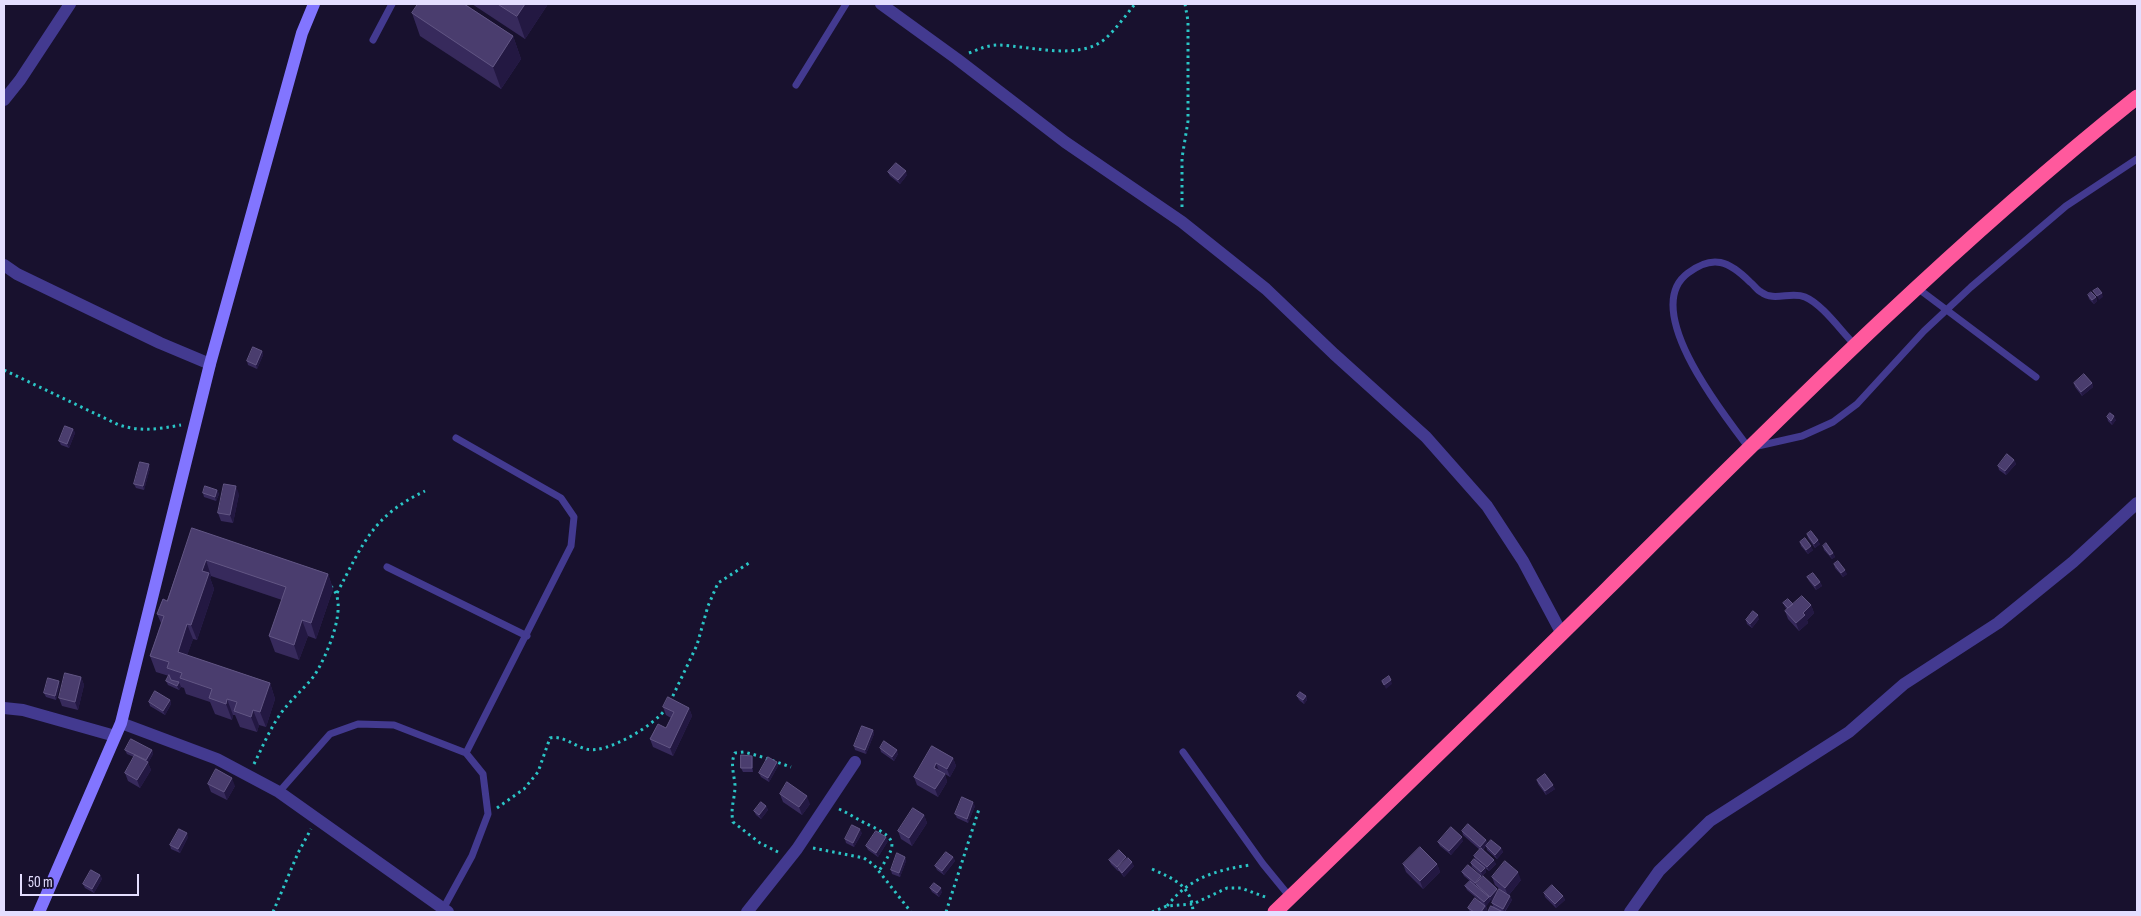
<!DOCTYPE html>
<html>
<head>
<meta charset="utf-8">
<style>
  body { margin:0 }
  #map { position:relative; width:2141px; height:916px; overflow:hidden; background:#18112e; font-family:"Sofia Sans Condensed",sans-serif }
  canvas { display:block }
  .frame { position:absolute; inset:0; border:5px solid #e4deff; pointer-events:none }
  .scale { position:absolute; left:20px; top:874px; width:119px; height:22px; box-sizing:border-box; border:2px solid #e4deff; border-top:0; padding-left:6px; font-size:15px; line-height:18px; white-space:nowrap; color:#e4deff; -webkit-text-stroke:4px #18112e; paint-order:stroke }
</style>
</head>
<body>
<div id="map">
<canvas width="2141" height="916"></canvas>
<div class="frame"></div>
<div class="scale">50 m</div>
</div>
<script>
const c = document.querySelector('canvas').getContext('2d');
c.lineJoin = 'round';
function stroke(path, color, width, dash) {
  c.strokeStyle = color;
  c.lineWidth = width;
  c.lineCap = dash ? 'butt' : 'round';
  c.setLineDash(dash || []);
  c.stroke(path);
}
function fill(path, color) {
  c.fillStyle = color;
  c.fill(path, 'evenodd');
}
stroke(new Path2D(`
  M969,53C979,49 988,45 999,45C1029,46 1079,61 1105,39C1116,29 1126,15 1135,4
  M1182,207V158L1188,121V21L1185,4
  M4,370L119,425C141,432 158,429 181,425
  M337,593C363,544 372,516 425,491
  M670,702L697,645L708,606L718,583L749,563
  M254,764C262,748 269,731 279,716C289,701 303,690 314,676C326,658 352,600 329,585
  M497,808L524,789L538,772L550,738C563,735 574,746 586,749C606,755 657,724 667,707
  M839,809C850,814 860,821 871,826C900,840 895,846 879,871
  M813,848L864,858L874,865L911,912
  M778,852L760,843L733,822C730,807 735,800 735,785C734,774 730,763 735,753L744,752L759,756L791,767
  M1152,869C1174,879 1192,886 1193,912
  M1167,906C1189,878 1216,870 1250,865
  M273,912L298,853L311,829
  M946,912L979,809
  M1152,912L1167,906L1193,904L1227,888H1241L1268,898`), '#2bc5c6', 3, [2.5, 4]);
stroke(new Path2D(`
  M373,40L392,4
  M796,85L846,4
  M1916,287L2036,377
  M1854,344C1841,331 1822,304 1805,297C1791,291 1774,302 1761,292C1757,290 1754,285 1750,282C1729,261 1713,254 1688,273C1639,309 1724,415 1749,448L1802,436L1833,422L1857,404L1924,331L1971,287L2066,206L2137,159
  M456,438L561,498L574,517L571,546L466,753
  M387,567L527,636
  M1183,752L1263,864L1290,897
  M279,792L330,734L358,724L394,725L466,753L483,774L488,814L472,856L443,909`), '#433a90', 7);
stroke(new Path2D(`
  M881,4L957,59L1065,142L1182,222L1266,289L1334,354L1426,437L1487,506L1523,561L1562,634
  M4,100L20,80L70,4
  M4,265L17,274L160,343L210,364
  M4,708L23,710L115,736
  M121,723L217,759L279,792L448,912
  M747,912L797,849L855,762
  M1630,912L1659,871L1710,821L1849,732L1904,684L1998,623L2073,562L2137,503`), '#433a90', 12);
stroke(new Path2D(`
  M39,912L121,723L210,364L302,33L314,4`), '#8275ff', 12);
stroke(new Path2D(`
  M1275,912C1386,805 1498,697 1608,588C1779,418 1949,247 2137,97`), '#ff599d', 15);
fill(new Path2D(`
  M418,4H465L513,36L521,59L501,89L420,36L412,13Z
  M472,4H548L525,39Z
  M888,172L907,175L900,184L890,176Z
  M2088,295L2096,297L2097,301L2094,304L2089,299Z
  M262,351L263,355L257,369L248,365L247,361Z
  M2074,383H2092L2093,387L2082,396L2075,387Z
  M2107,417L2116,420L2112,425L2108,421Z
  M73,429L75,433L69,448L61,445L59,441Z
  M2014,460L2016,464L2006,475L1999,470L1998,466Z
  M150,468L144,490L136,488L134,484Z
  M217,490L219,494L216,501L204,497L203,493Z
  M239,494L233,523L221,521L218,513Z
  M192,528L328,574L333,589L316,639L308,636L299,660L275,652L269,636L282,600L211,576L210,578L214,589L197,640L193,639L187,655L270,683L275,699L266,727L259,725L257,732L240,727L235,715H233L232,720L215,714L210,702L186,694L184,688L181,687L179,690L168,685L166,681L169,676L156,672L150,656L161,623L157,614L167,601Z
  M1807,534L1820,544L1815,548L1808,538Z
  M1800,542L1813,550L1808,554L1801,546Z
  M1823,546L1833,553L1835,557L1832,559L1824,550Z
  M1834,564L1847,574L1843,577L1835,568Z
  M1807,577L1820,582L1822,586L1816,590L1809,581Z
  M1783,603L1793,604L1811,605L1814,613L1807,620L1808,623L1799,631L1788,619L1785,611L1787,610L1785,607Z
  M1759,619L1752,628L1747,624L1746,620Z
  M81,677L84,685L78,710L62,706L59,698Z
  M60,685L56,700L46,697L44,693Z
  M1297,696H1306L1307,700L1304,704L1299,700Z
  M170,700L171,704L165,715L150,706L149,702Z
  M663,707L689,708L692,716L673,756L653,747L650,739L666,728L671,718L666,715Z
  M873,730L874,734L866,754L855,750L854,746Z
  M932,746L953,758L956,766L950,777L945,774L947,782L938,797L917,785L914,777Z
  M880,748L898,754L894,761L881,752Z
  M125,750H152L153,754L148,763L151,770L140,788L128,781L125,773L134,757L127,754Z
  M752,756L753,760V772H743L741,768Z
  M777,762L778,766L769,782L761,777L759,773Z
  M1537,780L1555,789L1546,795L1538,784Z
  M208,784L235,786L227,800L211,792Z
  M780,794L810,804L802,815L783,802Z
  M766,806L768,810L761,819L756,815L754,811Z
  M975,806L968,823L957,818L955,814Z
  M924,815L927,823L912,846L901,839L898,831Z
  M1462,831L1486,840L1488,844L1501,848L1503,852L1497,859L1487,850L1486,846L1483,850L1496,864L1489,871L1485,868L1486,872L1482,876L1472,867L1471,863L1475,860L1474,856L1480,850L1463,835Z
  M862,833L854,847L846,843L845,839Z
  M188,837L180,853L171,849L170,845Z
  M888,841L878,857L868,850L866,846Z
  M1463,841L1451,855L1440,846L1438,842Z
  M905,857L906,861L900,877L892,874L891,870Z
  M953,857L955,861L944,875L937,870L935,866Z
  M1126,857L1134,866L1124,877L1119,871H1118L1111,864L1109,860Z
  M1403,864H1437L1440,872L1423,889L1406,872Z
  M1462,872L1482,878L1498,892L1502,891L1495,885L1492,877L1521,880L1509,895L1512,900L1505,912H1488L1493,906L1492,903L1495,897L1491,901L1490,899V901L1486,906L1487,910L1485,912H1470L1468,908L1480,901L1467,890L1465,886L1470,881L1464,876Z
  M100,875L102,879L94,893L85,888L83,884Z
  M930,888L942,892L939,897L932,892Z
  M1544,893L1563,896L1565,900L1556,908L1545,897Z`), '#372a5c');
fill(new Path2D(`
  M525,4H548L525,39L517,16Z
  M513,36L521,59L501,89L493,67Z
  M906,171L907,175L900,184L898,180Z
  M2102,293L2103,297L2099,300L2097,296Z
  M2096,297L2097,301L2094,304L2092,300Z
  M262,351L263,355L257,369L256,365Z
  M2092,383L2093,387L2082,396L2081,392Z
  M2114,416L2116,420L2112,425L2111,421Z
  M73,429L75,433L69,448L67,444Z
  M2014,460L2016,464L2006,475L2005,471Z
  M149,464L150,468L144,490L143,486Z
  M236,486L239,494L233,523L230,515Z
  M217,490L219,494L216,501L215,497Z
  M1818,540L1820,544L1815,548L1814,544Z
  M1811,546L1813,550L1808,554L1806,550Z
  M1833,553L1835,557L1832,559L1830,555Z
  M206,560L211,576L210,578L214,589L197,640L191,625L202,571Z
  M1845,570L1847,574L1843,577L1841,573Z
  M328,574L333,589L316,639L311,623Z
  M1820,582L1822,586L1816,590L1815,586Z
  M1811,605L1814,613L1807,620L1808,623L1799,631L1796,623L1803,613Z
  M1758,615L1759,619L1752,628L1750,624Z
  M302,620L308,636L299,660L294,645Z
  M187,624L193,639L183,667L178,652Z
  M81,677L84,685L78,710L75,702Z
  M1391,680L1392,684L1386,689L1384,685Z
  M59,681L60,685L56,700L55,696Z
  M179,682L181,687L179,690L177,686Z
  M270,683L275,699L266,727L260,712Z
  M1306,696L1307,700L1304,704L1303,700Z
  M227,699L233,715L232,720L226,704Z
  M170,700L171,704L165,715L163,711Z
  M689,708L692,716L673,756L670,748Z
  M253,710L259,725L257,732L251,717Z
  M873,730L874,734L866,754L865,750Z
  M152,750L153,754L148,763L151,770L140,788L137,780Z
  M897,750L898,754L894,761L892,757Z
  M752,756L753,760V772L752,768Z
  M953,758L956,766L950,777L947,769Z
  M777,762L778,766L769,782L768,778Z
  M936,763L939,771L934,768Z
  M945,774L947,782L938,797L935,789Z
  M232,778L235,786L227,800L224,792Z
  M1553,785L1555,789L1546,795L1545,791Z
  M807,796L810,804L802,815L799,807Z
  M973,802L975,806L968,823L967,819Z
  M766,806L768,810L761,819L759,815Z
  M924,815L927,823L912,846L909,838Z
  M860,829L862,833L854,847L853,843Z
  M187,833L188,837L180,853L178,849Z
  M886,837L888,841L878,857L876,853Z
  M1462,837L1463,841L1451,855L1449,851Z
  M1486,840L1488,844L1481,851L1480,847Z
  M1501,848L1503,852L1497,859L1495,855Z
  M905,857L906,861L900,877L899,873Z
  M953,857L955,861L944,875L942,871Z
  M1126,857L1128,861L1118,868V871L1117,867Z
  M1494,860L1496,864L1489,871L1487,867Z
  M1132,862L1134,866L1124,877L1122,873Z
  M1437,864L1440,872L1423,889L1420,881Z
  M1485,868L1486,872L1482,876L1481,872Z
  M1518,872L1521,880L1508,896L1505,888Z
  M100,875L102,879L94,893L92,889Z
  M1481,876L1482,880L1476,884V887L1475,883Z
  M941,888L942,892L939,897L937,893Z
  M1497,889L1498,893L1491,901L1490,897Z
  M1510,896L1512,900L1504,912L1503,909Z
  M1563,896L1565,900L1556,908L1555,904Z
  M1489,897L1490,901L1486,906L1484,902Z
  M1485,906L1487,910L1485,912H1481Z`), '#231842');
const building = new Path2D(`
  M418,4H464L513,36L493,67L412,13Z
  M498,4H525L517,16Z
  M896,163L906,171L898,180L888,172Z
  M2098,288L2102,293L2097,296L2093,291Z
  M2091,292L2096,297L2092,300L2088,295Z
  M253,347L262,351L256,365L247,361Z
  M2084,374L2092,383L2081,392L2074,383Z
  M2110,413L2114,416L2111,421L2107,417Z
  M65,426L73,429L67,444L59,441Z
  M2007,454L2014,460L2005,471L1998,466Z
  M140,462L149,464L143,486L134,484Z
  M224,484L236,486L230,515L218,513Z
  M205,486L217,490L215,497L203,493Z
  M192,528L328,574L311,623L302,620L294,645L269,636L286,587L206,560L202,571L209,573L191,625L187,624L178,652L270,683L260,712L253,710L251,717L234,711L237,702L227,699L226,704L209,698L212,689L180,678L182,673L167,668L169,662L150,656L164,616L157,614L163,599L167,601Z
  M1811,531L1818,540L1814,544L1807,534Z
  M1805,538L1811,546L1806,550L1800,542Z
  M1826,543L1833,553L1830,555L1823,546Z
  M1838,561L1845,570L1841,573L1834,564Z
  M1813,573L1820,582L1815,586L1807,577Z
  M1802,596L1811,605L1803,613L1805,615L1796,623L1785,611Z
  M1788,599L1793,604L1788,608L1783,603Z
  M1753,611L1758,615L1750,624L1746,620Z
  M65,673L81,677L75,702L59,698Z
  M169,675L171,680L179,682L177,686L166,681Z
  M1389,676L1391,680L1384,685L1382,681Z
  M48,678L59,681L55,696L44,693Z
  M155,691L170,700L163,711L149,702Z
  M1300,692L1306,696L1303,700L1297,696Z
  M668,697L689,708L670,748L650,739L658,724L666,728L674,712L663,707Z
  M862,726L873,730L865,750L854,746Z
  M131,739L152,750L146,760L125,750Z
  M884,741L897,750L892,757L880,748Z
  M932,746L953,758L947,769L936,763L934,768L945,774L935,789L914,777Z
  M135,755L148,762L137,780L125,773Z
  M741,755L752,756V768H741Z
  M768,757L777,762L768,778L759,773Z
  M216,769L232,778L224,792L208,784Z
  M1545,774L1553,785L1545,791L1537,780Z
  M787,782L807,796L799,807L780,794Z
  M962,797L973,802L967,819L955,814Z
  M761,802L766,806L759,815L754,811Z
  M913,808L924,815L909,838L898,831Z
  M1468,824L1486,840L1480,847L1462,831Z
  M852,825L860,829L853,843L845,839Z
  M1451,827L1462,837L1449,851L1438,842Z
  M179,829L187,833L178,849L170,845Z
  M876,831L886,837L876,853L866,846Z
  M1491,840L1501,848L1495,855L1486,846Z
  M1420,847L1437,864L1420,881L1403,864Z
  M1481,848L1494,860L1487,867L1474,856Z
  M1119,850L1126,857L1117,867L1109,860Z
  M946,852L953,857L942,871L935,866Z
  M897,853L905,857L899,873L891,870Z
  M1128,858L1132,862L1122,873L1118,868Z
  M1474,859L1485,868L1481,872L1471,863Z
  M1505,861L1518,872L1505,888L1492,877Z
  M1468,865L1481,876L1475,883L1462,872Z
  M91,870L100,875L92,889L83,884Z
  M1483,876L1497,889L1490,897L1476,884Z
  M1470,881L1489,897L1484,902L1465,886Z
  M934,883L941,888L937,893L930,888Z
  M1552,885L1563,896L1555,904L1544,893Z
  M1499,889L1510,896L1503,909L1492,903Z
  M1475,898L1485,906L1481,912H1474L1468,908Z
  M1491,906L1503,912H1488Z`);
fill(building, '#4a3d6e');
stroke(building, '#625684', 1);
</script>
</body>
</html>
